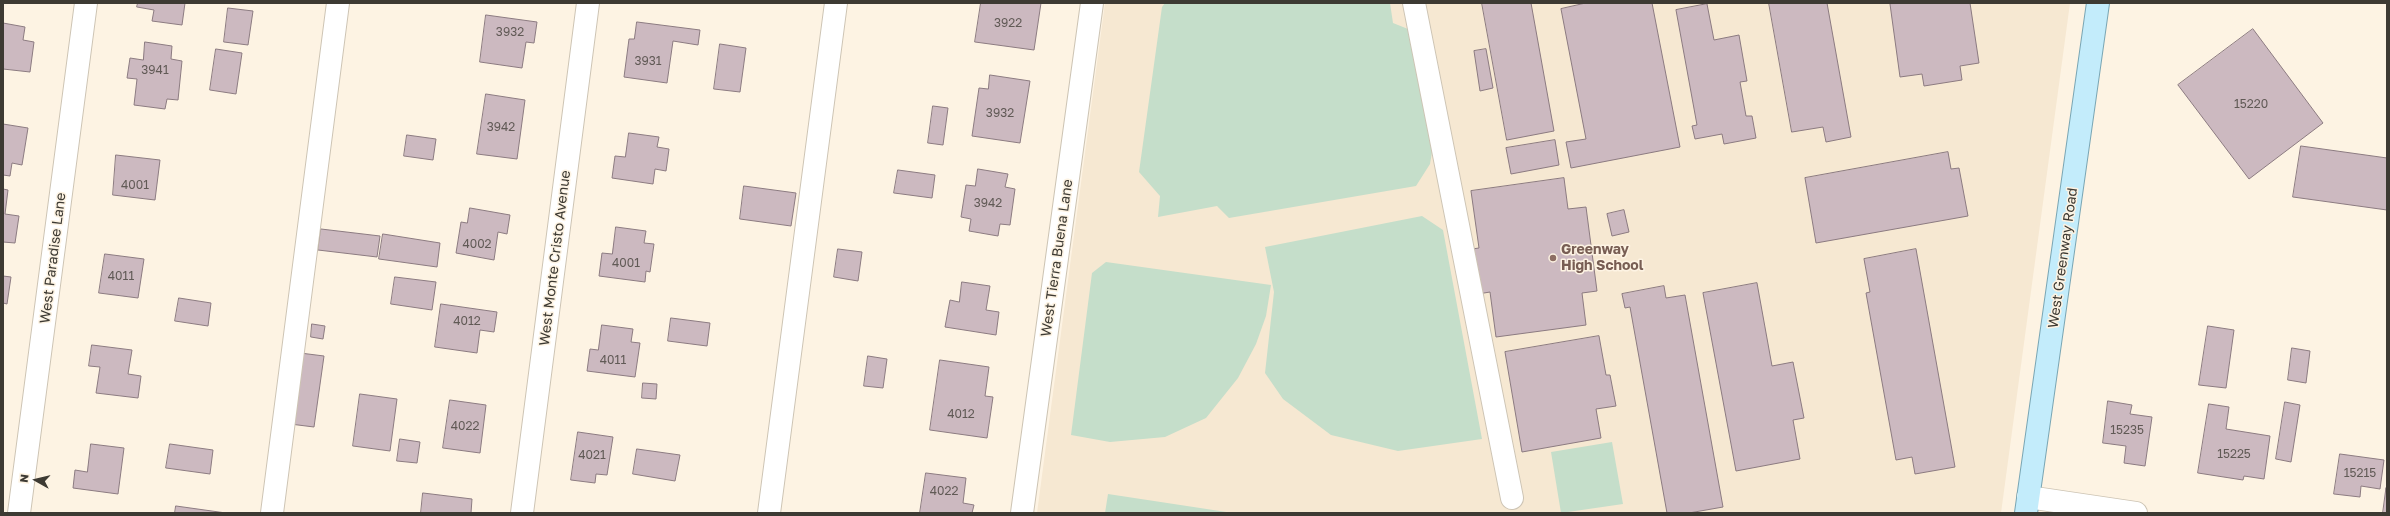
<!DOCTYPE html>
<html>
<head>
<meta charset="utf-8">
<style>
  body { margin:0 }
  #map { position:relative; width:2390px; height:516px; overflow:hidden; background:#fdf3e3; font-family:"Golos Text",sans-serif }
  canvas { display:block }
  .frame { position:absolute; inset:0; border:4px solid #3d3a33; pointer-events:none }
  .north { position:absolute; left:16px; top:460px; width:40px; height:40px; -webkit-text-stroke:3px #fdf3e3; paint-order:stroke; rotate:278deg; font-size:11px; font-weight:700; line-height:16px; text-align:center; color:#3d3a33 }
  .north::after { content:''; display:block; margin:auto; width:14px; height:18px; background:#3d3a33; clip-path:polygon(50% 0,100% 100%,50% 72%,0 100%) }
</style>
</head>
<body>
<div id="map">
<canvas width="2390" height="516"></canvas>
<div class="frame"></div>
<div class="north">N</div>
</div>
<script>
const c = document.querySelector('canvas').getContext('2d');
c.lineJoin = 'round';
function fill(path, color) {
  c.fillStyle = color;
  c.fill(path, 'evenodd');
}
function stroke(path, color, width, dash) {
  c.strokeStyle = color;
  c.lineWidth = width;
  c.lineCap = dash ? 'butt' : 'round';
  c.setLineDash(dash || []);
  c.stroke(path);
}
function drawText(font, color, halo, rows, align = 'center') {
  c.font = font + ' "Golos Text",sans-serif';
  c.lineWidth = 3;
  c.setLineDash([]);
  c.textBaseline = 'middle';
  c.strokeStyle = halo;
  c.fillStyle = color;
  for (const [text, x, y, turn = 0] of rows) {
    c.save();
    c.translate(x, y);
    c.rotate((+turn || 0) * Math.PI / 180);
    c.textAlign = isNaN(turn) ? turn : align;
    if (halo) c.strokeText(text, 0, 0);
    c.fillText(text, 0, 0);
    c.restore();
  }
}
fill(new Path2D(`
  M1105,3H2070L2001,513H1037Z`), '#f6e8d2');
fill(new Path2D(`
  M1165,3H1390L1393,23L1408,29L1432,152L1430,164L1416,186L1229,218L1217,206L1158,217L1160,196L1139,172L1162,7Z
  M1422,216L1443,230L1482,439L1398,451L1331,435L1283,399L1265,373L1274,292L1265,247Z
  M1106,262L1271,285L1266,316L1256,344L1238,378L1206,418L1165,437L1110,442L1071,435L1092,273Z
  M1612,442L1623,504L1561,513L1551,452Z
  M1108,494L1233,513H1105Z`), '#c5deca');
const building = new Path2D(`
  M138,3H185L182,25L152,21L154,10L137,7Z
  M981,3H1041L1034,50L975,42Z
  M1482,3H1531L1554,131L1507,140Z
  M1586,3H1652L1680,147L1571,168L1566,142L1586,139L1561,9Z
  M1769,3H1827L1851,137L1826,142L1823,127L1792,132Z
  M1970,3L1979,63L1960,66L1962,80L1924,86L1922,74L1900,77L1890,4Z
  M1707,4L1714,40L1739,35L1747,81L1740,82L1746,116H1752L1756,138L1724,144L1722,134L1695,139L1692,126L1697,125L1676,10Z
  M228,8L253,11L248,45L224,42Z
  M486,15L537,22L534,43L526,42L522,68L480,62Z
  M637,22L700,30L698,45L673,41L667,83L624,77L629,39H634Z
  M3,23L25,27L23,40L34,42L30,72L3,69Z
  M2253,29L2323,123L2249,179L2178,85Z
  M145,42L172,46L171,59L182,61L178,100L167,99L165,109L134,105L137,79L127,78L130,58L143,60Z
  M720,44L746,48L740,92L714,89Z
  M216,49L242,53L236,94L210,90Z
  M1486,49L1493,88L1480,91L1474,51Z
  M990,75L1030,81L1020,143L972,136L979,88L988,89Z
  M486,94L525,100L517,159L477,154Z
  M933,106L948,108L943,145L928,143Z
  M3,124L28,128L22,165L12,163L10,176L3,175Z
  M629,133L659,137L657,147L669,149L666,171L655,169L653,184L612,178L615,156L625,157Z
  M407,135L436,139L433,160L404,156Z
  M1555,140L1559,165L1511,174L1506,148Z
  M2301,146L2387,158V210L2293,197Z
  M1948,152L1951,169L1959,168L1968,216L1816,243L1805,178Z
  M116,155L160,160L155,200L113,195Z
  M978,169L1008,174L1005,187L1015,189L1010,225L1000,224L998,236L969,231L971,219L961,217L966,185L975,186Z
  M898,170L935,175L932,198L894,193Z
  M1564,178L1568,209L1586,207L1597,291L1582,293L1586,325L1496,337L1490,292L1478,294L1472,249L1479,248L1471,191Z
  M744,186L796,193L791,226L740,219Z
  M3,189L8,190L5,214L19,216L15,243L3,242Z
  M470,208L510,215L507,234L498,232L494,260L456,253L461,222L467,223Z
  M1624,210L1629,232L1612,236L1607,214Z
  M616,227L646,231L644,243L654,244L650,272L646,271L645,282L599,276L602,253L612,254Z
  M321,229L380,236L377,257L318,250Z
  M383,234L440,243L437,267L379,259Z
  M838,249L862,252L858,281L834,277Z
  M1916,249L1955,467L1915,474L1912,457L1896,460L1866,293L1870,292L1864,259Z
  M105,254L144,259L138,298L99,293Z
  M3,276L11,277L7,304L3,303Z
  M395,277L436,282L432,310L391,304Z
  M962,282L990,286L986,310L999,312L996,335L945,327L950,300L959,302Z
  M1757,283L1772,366L1793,362L1804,418L1793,420L1800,459L1736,471L1703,293Z
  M1664,286L1666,298L1685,295L1723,507L1689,513H1667L1630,307L1625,308L1622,294Z
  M179,298L211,303L208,326L175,321Z
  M441,304L497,312L494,332L480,330L477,353L435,347Z
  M671,318L710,323L707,346L668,341Z
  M312,324L325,326L323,339L311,337Z
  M602,325L633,329L631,342L640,343L635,377L587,371L590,349L598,350Z
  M2208,326L2234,330L2226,388L2199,385Z
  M1599,336L1606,375H1610L1616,406L1596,409L1601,438L1522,452L1505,352Z
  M92,345L132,350L128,374L141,376L138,398L96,393L100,367L89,366Z
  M2292,348L2310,351L2306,383L2288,380Z
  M300,353L324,356L314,427L290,424Z
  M868,356L887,359L883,388L864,386Z
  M940,360L989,367L985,396L993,397L987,438L930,430Z
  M643,383L657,384L656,399L642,398Z
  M360,394L397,399L390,451L353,446Z
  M450,400L486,405L480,453L443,448Z
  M2108,401L2132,405L2130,414L2152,417L2145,466L2124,463L2126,446L2103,443Z
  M2285,402L2300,405L2291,462L2276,459Z
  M2209,404L2229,407L2226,429L2270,436L2264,479L2244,476L2243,480L2198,473Z
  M578,432L613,437L607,475L596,474L595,483L571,480Z
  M400,439L420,442L417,463L397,461Z
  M91,444L124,448L118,494L73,488L75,470L87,472Z
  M170,444L213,450L210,474L166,468Z
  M637,449L680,455L675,481L633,474Z
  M2340,454L2384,460L2380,489L2361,486L2360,497L2334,494Z
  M926,473L966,478L963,503L974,505L972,513H920Z
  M2386,488L2387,513H2383Z
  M423,493L472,499L471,513H421Z
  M176,506L226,513H175Z`);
fill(building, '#ccb9c0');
stroke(building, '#8c7b81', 1);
const minor = new Path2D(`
  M1414,3L1512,498
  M2028,497L2136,513
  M19,513L86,3
  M272,513L338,3
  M522,513L588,3
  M769,513L836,3
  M1022,513L1092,3`);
const major = new Path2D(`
  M2026,513L2098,3`);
stroke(minor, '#cdc4b4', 24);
stroke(major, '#7aa6b4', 24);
stroke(minor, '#fff', 22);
stroke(major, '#c3ecfb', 22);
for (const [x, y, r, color] of [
  [1553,258,4,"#8d6e63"]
]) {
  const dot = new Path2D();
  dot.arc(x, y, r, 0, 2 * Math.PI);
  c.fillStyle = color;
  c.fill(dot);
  stroke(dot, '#fdf3e3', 1.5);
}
drawText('12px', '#615a56', null, [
  ["3922",1008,23],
  ["3932",510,32],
  ["3931",648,61],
  ["3941",155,70],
  ["15220",2251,104],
  ["3932",1000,113],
  ["3942",501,127],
  ["4001",135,185],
  ["3942",988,203],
  ["4002",477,244],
  ["4001",626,263],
  ["4011",121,276],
  ["4012",467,321],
  ["4011",613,360],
  ["4012",961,414],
  ["4022",465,426],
  ["15235",2127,430],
  ["15225",2234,454],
  ["4021",592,455],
  ["15215",2360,473],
  ["4022",944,491]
]);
drawText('bold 14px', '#785e54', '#fdf3e3', [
  ["Greenway",1561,250],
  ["High School",1561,266]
], 'left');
drawText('14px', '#3d3a33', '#fdf3e3', [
  ["West Paradise Lane",53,258,-83],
  ["West Monte Cristo Avenue",555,258,-83],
  ["West Tierra Buena Lane",1057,258,-82],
  ["West Greenway Road",2063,258,-82]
]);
</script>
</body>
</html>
